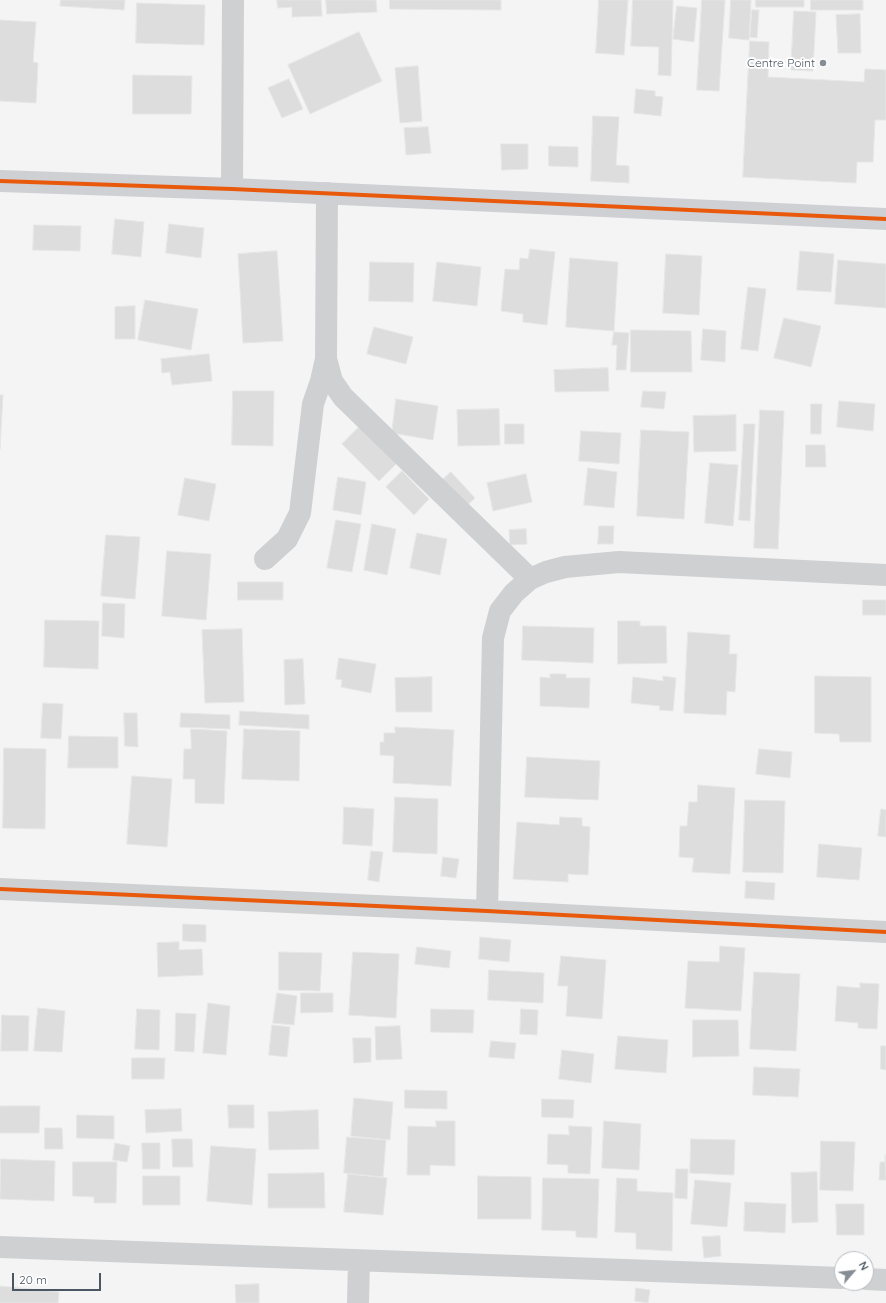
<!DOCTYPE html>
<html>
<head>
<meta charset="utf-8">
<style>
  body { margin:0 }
  #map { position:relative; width:886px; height:1303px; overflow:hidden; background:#f4f4f4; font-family:Quicksand,sans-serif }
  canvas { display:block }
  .north { position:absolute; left:834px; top:1251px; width:40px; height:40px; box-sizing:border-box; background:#fff; border:1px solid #b7bbc0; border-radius:50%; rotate:62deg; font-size:11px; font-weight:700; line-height:16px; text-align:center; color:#4a5661 }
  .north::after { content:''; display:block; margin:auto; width:14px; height:18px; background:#868d94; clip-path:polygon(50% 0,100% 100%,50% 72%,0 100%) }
  .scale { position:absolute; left:12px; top:1273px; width:89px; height:18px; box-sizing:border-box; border:2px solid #4a5661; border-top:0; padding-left:5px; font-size:12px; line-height:14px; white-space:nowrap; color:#4a5661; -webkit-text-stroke:3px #fff; paint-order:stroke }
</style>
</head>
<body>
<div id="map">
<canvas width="886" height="1303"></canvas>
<div class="north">N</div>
<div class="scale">20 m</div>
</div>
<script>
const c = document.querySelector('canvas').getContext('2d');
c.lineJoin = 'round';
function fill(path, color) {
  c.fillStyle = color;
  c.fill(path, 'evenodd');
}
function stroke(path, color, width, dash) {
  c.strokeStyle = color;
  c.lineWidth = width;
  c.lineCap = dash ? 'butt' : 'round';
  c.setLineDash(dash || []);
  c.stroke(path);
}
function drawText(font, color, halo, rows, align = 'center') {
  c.font = font + ' Quicksand,sans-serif';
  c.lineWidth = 4;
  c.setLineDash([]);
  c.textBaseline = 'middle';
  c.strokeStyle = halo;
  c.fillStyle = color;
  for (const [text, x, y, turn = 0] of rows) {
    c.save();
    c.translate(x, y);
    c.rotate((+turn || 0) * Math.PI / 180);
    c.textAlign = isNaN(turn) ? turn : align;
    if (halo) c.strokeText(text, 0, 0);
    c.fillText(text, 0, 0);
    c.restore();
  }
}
const building = new Path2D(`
  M61,0H125L124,10L60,6Z
  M277,0H321L322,16L292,17V7L278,8Z
  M326,0H376L377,12L327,14Z
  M390,0H501V10L390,9Z
  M599,0H628L624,55L596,53Z
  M633,0H673L671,76L658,75L659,47L631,46Z
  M702,0H725L719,91L697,90Z
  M731,0H751L749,40L729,38Z
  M756,0H804V7H756Z
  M811,0H863V10H811Z
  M137,3L205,5L204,45L136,43Z
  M677,6L697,8L694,42L673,39Z
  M752,10H759L757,38L750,37Z
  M794,11L816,12L813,71L791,70Z
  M860,14L861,53H838L836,15Z
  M0,20L36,22L33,62L38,63L36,103L0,101Z
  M359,32L382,81L310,114L288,65Z
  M750,41L769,42L768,77L864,82L865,69L886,70V120H875L873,162H857L856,183L743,177Z
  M418,66L422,121L400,123L395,68Z
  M133,75L192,76L191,114H133Z
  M289,79L303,109L282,118L268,88Z
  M636,89L655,91V96L663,97L661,116L634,113Z
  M593,116L619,117L616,165L629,166V183L591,181Z
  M428,127L431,153L406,155L404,128Z
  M501,144H528V169L502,170Z
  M549,146L578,147V167L549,166Z
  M115,219L144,222L141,257L112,254Z
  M169,224L204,228L201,258L166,253Z
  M34,225L81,226L80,251L33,250Z
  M530,249L555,252L547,325L523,322V314L501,311L505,269L519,270L520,258L528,259Z
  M277,251L283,341L243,343L238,254Z
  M800,251L834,254L831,292L797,290Z
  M666,254L702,256L699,315L663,313Z
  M570,258L618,262L614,331L566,327Z
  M838,260L886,264V308L835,304Z
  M370,262L414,263L413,302L369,301Z
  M437,262L481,267L477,306L433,301Z
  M748,287L766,289L758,351L741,349Z
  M145,300L198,309L191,350L138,340Z
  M135,306V339H115V307Z
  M784,318L821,326L811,367L774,358Z
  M374,327L413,337L406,364L367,354Z
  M703,329L726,331L725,362L701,360Z
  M631,330L691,331L692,372H631Z
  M614,332L629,333L626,370H616L617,345H612Z
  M209,354L212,381L172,385L170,372L162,373L161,359Z
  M608,368L609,391L555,392L554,370Z
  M233,391H274L273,446L232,445Z
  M643,391L666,392L664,409L641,407Z
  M0,395H3L0,449Z
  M396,399L438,406L433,440L392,433Z
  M839,401L875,404L873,431L837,427Z
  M811,404H822L821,434H811Z
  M499,409L500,445L458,446L457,410Z
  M760,410L784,411L778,549L754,548Z
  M736,415V451L694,452L693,416Z
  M505,424H524V444H505Z
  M744,424H755L750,521L739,520Z
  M359,427L397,463L379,481L342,444Z
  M641,430L689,432L684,519L637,516Z
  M581,431L621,433L619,464L579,461Z
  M806,445H825L826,467H806Z
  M710,463L738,465L733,526L705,523Z
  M588,468L617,472L614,508L584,505Z
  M402,471L429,499L414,515L386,487Z
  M451,472L475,498L461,511L437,485Z
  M526,474L532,502L493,511L487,483Z
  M338,477L366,482L361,515L333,510Z
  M185,478L216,484L209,521L178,515Z
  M336,520L361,524L352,572L327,568Z
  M372,524L396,529L387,575L364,570Z
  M599,526H614L613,544H598Z
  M526,529L527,544L510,545L509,530Z
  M417,533L447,539L440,575L410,568Z
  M106,535L140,537L135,599L101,596Z
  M167,551L211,554L206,620L162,616Z
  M238,582H283V600H238Z
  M863,600H886V615H863Z
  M103,603L125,604L124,638L102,636Z
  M45,620L99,621L98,669L44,667Z
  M618,621H640V626H666L667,663L618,664Z
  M523,626L594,628L593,663L522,660Z
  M242,629L244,702L205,703L202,630Z
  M688,632L730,635L729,654H737L735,692L727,691L726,715L684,713Z
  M339,658L376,664L371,693L341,687L342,680L336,679Z
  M303,659L305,704L285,705L284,660Z
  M550,674H566V678H590L589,708L540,706V677L550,678Z
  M663,676L676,678L673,711L659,710L660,706L631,703L633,677L663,681Z
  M815,676L871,677V742H840L839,734L815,733Z
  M432,677V712H396L395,678Z
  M43,703L63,704L61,739L41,738Z
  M240,711L309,715V729L239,725Z
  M124,713H137L138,747L125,746Z
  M181,713L230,715V729L180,727Z
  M395,727L454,730L451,786L393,783L394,756L380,755V742H384V733H395Z
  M191,729L227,731L224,804L195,803V779H183L184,749H191Z
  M244,729L300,731L299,781L242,779Z
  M69,736L118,737V768H68Z
  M4,748L46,749L45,829L3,828Z
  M759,749L792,752L790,778L756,774Z
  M527,757L600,761L598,800L525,797Z
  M132,776L172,779L167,847L127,844Z
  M698,785L735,788L730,874L692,872L694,858L679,857L680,826H687L689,802H697Z
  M395,797L438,799L437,854L393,852Z
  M745,800L785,801L783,873L743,872Z
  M344,807L374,809L372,846L343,844Z
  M881,809L886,810V837L878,836Z
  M560,817L582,818V826L590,827L588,875L568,874V882L513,879L517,822L559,825Z
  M819,844L862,848L859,880L817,877Z
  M371,851L383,852L379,882L368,880Z
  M443,857L459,859L456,878L441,876Z
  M746,881L775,883L774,900L745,898Z
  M183,924L206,925V942L183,941Z
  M480,937L511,940L509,962L479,959Z
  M179,942V950L202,949L203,975L158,977L157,943Z
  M720,946L745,948L741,1011L685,1008L688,961L719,962Z
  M417,947L451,951L449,968L415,964Z
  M279,952L322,953L320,991L279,990Z
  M353,952L399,954L396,1018L349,1015Z
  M561,956L606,960L602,1019L566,1016L568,986H558Z
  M489,970L544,973L543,1003L488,1000Z
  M754,972L800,974L796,1051L750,1049Z
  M860,983L879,984L877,1029L858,1028V1023L835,1021L837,986L860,988Z
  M277,993L297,996L294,1025L273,1023Z
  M301,993H333V1012L301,1013Z
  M208,1003L230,1006L226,1055L203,1053Z
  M38,1008L65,1011L62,1052L34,1051Z
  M137,1009L160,1010L159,1050L135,1049Z
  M431,1009L474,1010L473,1033L431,1032Z
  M521,1009L538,1010L537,1035L520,1034Z
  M176,1013L196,1014L194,1052L175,1051Z
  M2,1015L29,1016L28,1051H1Z
  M693,1020H738L739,1056L693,1057Z
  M272,1025L290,1027L287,1057L269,1055Z
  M400,1026L402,1059L376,1060L375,1027Z
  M618,1036L668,1040L666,1073L615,1069Z
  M353,1038H371V1062L354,1063Z
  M491,1041L516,1043L514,1059L489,1057Z
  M881,1046H886V1070L881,1069Z
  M562,1050L594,1054L591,1083L559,1079Z
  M132,1058H165L164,1079H132Z
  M754,1067L800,1069L798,1097L753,1095Z
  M405,1090L447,1091V1109L405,1108Z
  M354,1098L393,1102L390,1140L351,1136Z
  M542,1099L574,1100L573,1118L542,1117Z
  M228,1105H254V1128H229Z
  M0,1106H40L39,1133H0Z
  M181,1109L182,1131L146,1133L145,1110Z
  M318,1110L319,1149L269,1150L268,1112Z
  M77,1115L114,1116V1139L77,1138Z
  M436,1121H455V1166L430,1165V1175H407L408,1126L436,1127Z
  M604,1121L641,1124L639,1170L602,1168Z
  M569,1126L592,1127L590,1174L568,1173V1165L547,1164L548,1134L569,1135Z
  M45,1128H62L63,1149H45Z
  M347,1137L386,1140L383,1177L344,1173Z
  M172,1139H192L193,1167H173Z
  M691,1139L735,1140L734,1175L690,1173Z
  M821,1141L855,1142L853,1191L820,1190Z
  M115,1143L130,1146L127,1162L113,1160Z
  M142,1143H160V1169H143Z
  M211,1146L256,1149L252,1205L207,1201Z
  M885,1155L886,1180H879L880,1162H885Z
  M1,1159L55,1161L54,1201L0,1199Z
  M73,1162H117L116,1203H94V1197L73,1196Z
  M676,1169H688L687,1199L675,1198Z
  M817,1172L818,1222L792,1223L791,1173Z
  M324,1173L325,1208H268V1174Z
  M348,1174L387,1178L383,1215L344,1212Z
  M143,1176H180V1205H143Z
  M478,1176L531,1177V1219H478Z
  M543,1178L599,1179L597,1238L576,1237V1231L542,1230Z
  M617,1178L637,1179V1191L673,1193L672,1251L636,1249V1233L615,1232Z
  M695,1180L731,1183L727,1227L691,1224Z
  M745,1202L786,1204L785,1233L744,1231Z
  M836,1204H864V1235H837Z
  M720,1236L721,1256L704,1258L702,1237Z
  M259,1284V1303H236L235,1285Z
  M0,1286L59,1292L58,1303H0Z
  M636,1288L650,1290L648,1303L635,1301Z`);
fill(building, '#ddddde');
stroke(building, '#e5e6e7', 1);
stroke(new Path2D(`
  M232,189L233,0
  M326,359L332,381L343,397L530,579
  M265,559L287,539L300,513L313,404L321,381L326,359L327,193
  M0,889L487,911L886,932
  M487,911L493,638L500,611L514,593L530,579L546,572L565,567L619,562L886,575
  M0,1247L842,1278
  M866,1279L886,1280
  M358,1303L359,1261`), '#ced0d2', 22);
stroke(new Path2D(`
  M0,181L232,189L886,219`), '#ced0d4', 22);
stroke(new Path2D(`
  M0,181L232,189L886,219
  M0,889L487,911L886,932`), '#e8590c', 4);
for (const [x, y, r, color] of [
  [823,63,4,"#868d94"]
]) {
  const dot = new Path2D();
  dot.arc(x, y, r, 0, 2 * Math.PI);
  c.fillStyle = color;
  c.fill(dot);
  stroke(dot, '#fff', 1.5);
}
drawText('12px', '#4a5661', '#fff', [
  ["Centre Point",815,63]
], 'right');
</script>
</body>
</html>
